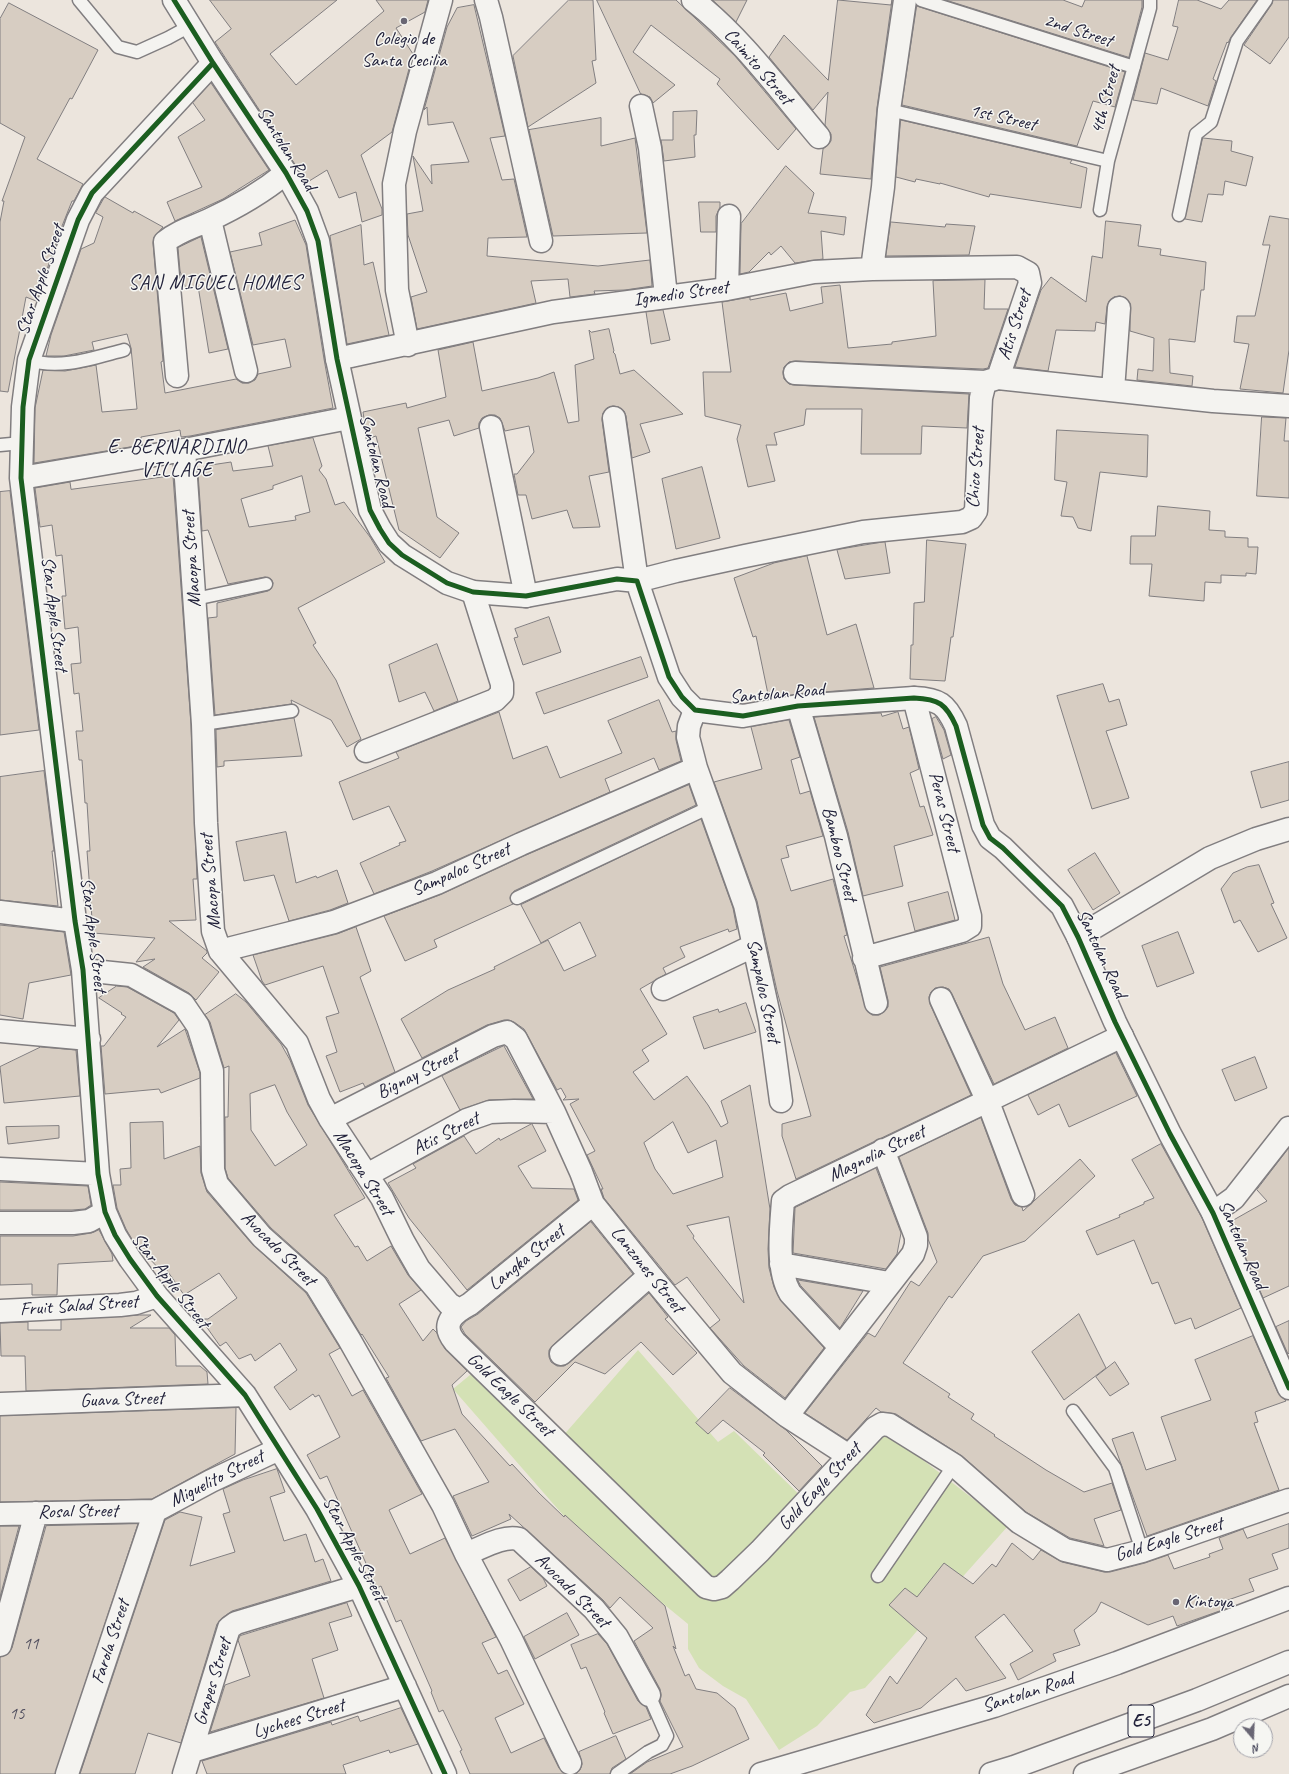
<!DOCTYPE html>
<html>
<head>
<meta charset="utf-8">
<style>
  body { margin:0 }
  #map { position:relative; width:1289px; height:1774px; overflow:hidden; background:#ece5dd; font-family:Caveat,sans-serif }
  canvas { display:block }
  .north { position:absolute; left:1233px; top:1718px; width:40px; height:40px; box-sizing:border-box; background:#f6f6f2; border:1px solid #a1a1a9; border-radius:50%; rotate:161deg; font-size:11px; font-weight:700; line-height:16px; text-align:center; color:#22223b }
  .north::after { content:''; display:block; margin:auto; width:14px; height:18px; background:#696674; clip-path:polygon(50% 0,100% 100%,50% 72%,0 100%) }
</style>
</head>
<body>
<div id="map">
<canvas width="1289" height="1774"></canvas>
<div class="north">N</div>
</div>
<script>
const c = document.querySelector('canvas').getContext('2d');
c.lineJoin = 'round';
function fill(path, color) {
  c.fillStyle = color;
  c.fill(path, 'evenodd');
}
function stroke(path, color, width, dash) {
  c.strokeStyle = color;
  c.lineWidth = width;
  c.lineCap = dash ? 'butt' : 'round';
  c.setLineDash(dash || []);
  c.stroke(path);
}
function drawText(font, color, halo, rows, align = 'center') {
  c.font = font + ' Caveat,sans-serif';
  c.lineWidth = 3;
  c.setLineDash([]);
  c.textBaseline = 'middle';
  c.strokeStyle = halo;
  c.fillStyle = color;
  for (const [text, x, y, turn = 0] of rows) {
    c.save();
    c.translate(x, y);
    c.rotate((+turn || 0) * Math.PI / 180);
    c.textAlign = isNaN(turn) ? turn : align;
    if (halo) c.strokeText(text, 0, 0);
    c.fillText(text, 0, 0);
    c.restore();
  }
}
fill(new Path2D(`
  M638,1350L718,1442L734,1431L813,1508L887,1432L1008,1526L958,1582L911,1638L865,1688L850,1692L817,1726L779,1750L746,1699L723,1686L699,1668L688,1649V1624L584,1539L453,1389L487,1361L555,1445Z`), '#d4e1b5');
const building = new Path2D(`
  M210,0H337L270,54L296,85L384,11L376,0H428L425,12L396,28L413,54L392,132L361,155L382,209V215L362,222L356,192L339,198L327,170L306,183L296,166L215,42L231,29Z
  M569,0H593L596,60L592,61L596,83L528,127L513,56Z
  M597,0H676L735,56L796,129L778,150L717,84L720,79L651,25L633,52L675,85L653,103L650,97L641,94Z
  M713,0H747L736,22Z
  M838,0L891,5L892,0L877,108L871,179L820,174L823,149L827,146L831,141V134L825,125L828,92L813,110L769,57L784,35L828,80Z
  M946,0H1063L1082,7L1085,0H1142V7L1129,57Z
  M1179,0H1197L1221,9L1229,0H1257L1231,37L1228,43L1227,42L1213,79L1216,81L1208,106L1161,88L1157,104L1133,100L1145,53L1168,60L1178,27L1173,26Z
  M1273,0H1289V37L1270,64L1244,45L1272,4Z
  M9,3L98,50L72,99L70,98L37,159L83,184L74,201H72L62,226L36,301L26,297L8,392L0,391V222L4,201H2L25,137L0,123V19Z
  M474,5L505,136L490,138L502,180L514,179L527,237L488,238L487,256L598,266L650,260L652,286L625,290L594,291L595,294L570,297L568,279L531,281L536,303L417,329L411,297L427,292L408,235L407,214L423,211L413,156L432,184L431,165L469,162L453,122L428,125L427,107L424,110L447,27L457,8Z
  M917,6L1125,72L1115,107L1093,101L1077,146L902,105Z
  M211,83L269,170L223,199L175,221L167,202L202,187L178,137L205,120L193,103Z
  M697,111L696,135H694L695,157L664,161L661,140H673V112Z
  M601,118V146L635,138L647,233L553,236L529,130Z
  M901,120L1072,160L1070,163L1087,168L1081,208L990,194L989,197L940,183V184L916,179L915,182L896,177Z
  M1203,138L1232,141L1231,151L1253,157L1246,186L1225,181L1223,195L1208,194L1202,222L1185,219Z
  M786,166L814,193L808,213L846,217L844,235L821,231L823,259L795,263L781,246L771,255L769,252L749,272L740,274L741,224Z
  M105,197L133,213L134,211L163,227L154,237L153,243L163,361L161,362L165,393L236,379L242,383H249L255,380L258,374L291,367L285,339L253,345L230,252L262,245L259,233L295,220L306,245L324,359L333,408L190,436L181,437L180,430L141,437L142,445L34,463L35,408L43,370L65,371L96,365L102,412L137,409L131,348L127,334L92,342L94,350L64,356H46L51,335L81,249L94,243L103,217L96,213Z
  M699,202H720V207L716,216V232H701Z
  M1270,216L1289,219V350L1283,393L1240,389L1249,344L1234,342L1237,316H1255L1270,245H1263Z
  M1106,221L1141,225L1138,246L1161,249L1160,255L1206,262L1204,290H1201L1195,342L1169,339L1170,373L1193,376L1192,386L1137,380L1138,369L1153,371L1154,338L1130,331V303L1126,298L1120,296L1114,297L1109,301L1107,307L1105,324L1096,322L1095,331L1056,330L1048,371L1015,367L1041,290L1051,277L1086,302L1092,256L1102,258Z
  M891,222L945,227L946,224L975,226L969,255L886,256Z
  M361,225L364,265L373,262L389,335L347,344L330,236Z
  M201,237L228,349L209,353L198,286L186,289L180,271L178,248Z
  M985,280L984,309H1008L988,368L983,369L796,361L789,362L784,367L783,372L784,379L789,384L794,385L969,394L967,428L922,426L921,454H861L862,409H806L804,425L774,433L777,445H766L775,481L748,487L737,439L741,425L705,416L703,372H731L722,302L750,297V300L786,293L790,311L823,303L821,287L840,285L848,348L892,344V342L936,336L933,281Z
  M663,310L670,340L651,344L646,312Z
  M609,329L614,351L613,352L615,354L620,374L634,370L683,414L640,424L650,452L632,458L626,416L624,411L619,407L613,406L607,408L603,413L602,420L609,472L589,476L600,527L573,528L567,510L532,519L526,495H518L514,474H517L534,452L529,426L505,431L500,418L495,415H489L482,418L479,423V428L454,436L449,420L418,428L437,517L459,533L440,558L399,530L376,436L367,439L363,412L406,403L407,408L446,397L438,350L473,342L482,391L538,378L554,372L568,423L579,421L575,365L594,359L589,330L591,332Z
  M1262,417L1286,418L1284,441H1289V498L1257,496Z
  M1057,430L1148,435L1147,477L1100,472L1091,531L1078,528L1073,517L1061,516L1067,482L1055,480Z
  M313,438L322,466L319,470L326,479L335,505L344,502L370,537L385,562L298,608L316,643L313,645L336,680L361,739L347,747L331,720L291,700L292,704L215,715L208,618L217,617V603L268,591L271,589L273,583L271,579L265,577L228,584L208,530L202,531L198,473L204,472V466L231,462L233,471L273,466L268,446ZM302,476L310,512L295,516L296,520L249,527L241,499L273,489V486Z
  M702,467L720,538L676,549L662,479Z
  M173,476L191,725L197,879H193L196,920L169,921L207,951V953L202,958L219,972L196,1000L189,993L143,967L155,959L136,962L155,938L93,933L87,851H90L87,803H85L82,760H79L76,731H83L79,693L74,694L71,664L81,663L78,627L65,629L62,596H66L62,555L56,556L52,525L40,527L35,488L70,482L71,489Z
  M10,491L39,730L0,735V492Z
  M1158,506L1210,511L1209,530L1225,531V537L1248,538V547H1258L1256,574L1246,573V576L1221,575V583L1205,582L1204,601L1149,596L1152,564H1130L1131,536H1155Z
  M927,540L966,544L953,637H951L945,681L910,679L911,645H913L914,603L924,602Z
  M885,542L890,573L845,579L837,550Z
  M807,556L827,635L856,624L874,688L797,694L769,699L756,636L753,637L734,578L774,563Z
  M549,617L561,652L523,665L514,638L518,637L515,629Z
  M437,644L458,701L434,711L425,692L399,702L389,665Z
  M641,657L648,677L544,714L536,693Z
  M1103,684L1109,702L1119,699L1127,725L1106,731L1129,798L1092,809L1057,696Z
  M659,700L672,732L676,731V740L681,761L659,770L654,758L605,779L610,792L432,871L374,894L360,863L400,845L399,843L406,841L389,806L353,820L339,782L399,758L396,752L499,712L513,759L547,746L560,778L622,753L608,721Z
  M898,712L903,729L909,727L919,769L910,773L920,807L924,806L933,835L894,846L903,886L863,896L848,832L814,717L881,713L882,716Z
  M936,717L944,730L951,755L943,759L932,719Z
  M294,718L302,756L224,761V766L217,767L216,730Z
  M789,720L800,757L791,760L800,794L810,791L823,836L786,846L789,857L781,859L791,891L833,879L847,935L844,936L867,1011L872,1015H879L884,1012L888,1007V1000L880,967L989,937L1003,984L1025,1030L1055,1017L1068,1048L994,1084L952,994L949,989L943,987L935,988L931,992L929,997L930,1004L971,1095L796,1179L782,1136V1124L811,1116L777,991L757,901L714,782L762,769L751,727Z
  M1289,762V800L1261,808L1251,772Z
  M44,771L54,851H52L58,906L0,900V777Z
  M689,785L696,805L514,891L510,898L513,904L434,940L437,947L405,961L384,916L442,894L526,855Z
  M701,819L733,908L737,929L729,932L728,929L680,947L685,957L663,968L666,974L640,989L667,1034L642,1050L649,1061L633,1072L654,1100L687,1076L708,1105L721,1127L728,1123L721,1101L750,1085L770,1209L768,1249L769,1268L774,1287L781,1301L824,1348L785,1398L744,1366L710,1328L720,1320L687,1277L675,1285L604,1198L601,1189H603L587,1155L595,1151L570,1104L579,1099L563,1100L566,1097L561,1088L557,1090L524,1029L514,1022L509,1020H504L487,1025L422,1058L401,1019L448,990L495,969L494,967L548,940L564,971L596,956L580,922L541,943L521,905ZM673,1122L688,1153L716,1140L723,1177L673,1194L655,1169L644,1143ZM729,1217L744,1303L693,1238L694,1236L687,1226Z
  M286,832L296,883L316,876L317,878L337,870L348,903L330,910L289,921L274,875L244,881L236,842Z
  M1095,853L1120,893L1093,910L1068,870Z
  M1259,865L1274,903L1271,904L1287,938L1258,952L1240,920L1234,923L1221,889L1233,873L1247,867Z
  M948,892L955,920L915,931L908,903Z
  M0,925L64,932L71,975L29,983L23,1019L0,1015Z
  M356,927L371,971L360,977L395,1072L365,1087L363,1083L340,1092L326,1056L337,1052L326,1017L339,1013L323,966L265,985L262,981L253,955L337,934Z
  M1178,932L1194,973L1157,987L1142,946Z
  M117,986L127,987L174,1013L179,1020L157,1047L185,1029L200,1073V1078L161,1093L159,1089L105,1094L101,1046H104L126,1017L121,1014L122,1013L99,998Z
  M236,994L246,1002L281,1044L290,1060L308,1105L365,1198L334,1215L355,1247L358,1246L367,1261L391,1246L408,1275L421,1290L399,1304L423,1341L433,1329L437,1333L445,1349L467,1371L452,1385L462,1414L510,1466L512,1464L539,1493L564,1517L565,1515L665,1606L676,1649L673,1646L685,1676L689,1674L696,1689L717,1693L735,1708L749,1739L692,1766L670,1774H630L647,1762L683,1747L660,1701L661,1695L660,1689L634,1641L653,1628L620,1597L610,1608L603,1600L509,1514L511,1519L472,1536L453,1496L489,1482L455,1429L421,1441L386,1378L389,1377L362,1334L361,1335L327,1278L271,1228L228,1178L225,1168V1117H228L229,1066L224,1068L210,1022L205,1015ZM275,1085L287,1112L307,1145L275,1166L251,1130L250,1094Z
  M746,1003L756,1032L704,1049L693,1017L718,1009L719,1012Z
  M504,1046L533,1099L489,1100L460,1110L442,1076Z
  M41,1047L76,1050L80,1096L4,1103L0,1067Z
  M1116,1053L1137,1096L1069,1127L1059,1104L1038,1115L1028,1095Z
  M1255,1057L1267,1088L1235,1101L1222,1070Z
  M981,1118L1011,1199L1015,1205L1022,1207L1023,1211L1080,1159L1095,1176L1025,1241L983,1256L952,1298L949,1296L903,1363L950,1394L948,1397L974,1414L971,1419L995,1435L994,1436L1046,1470L1084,1492L1112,1483L1121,1510L1094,1519L1104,1546L1070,1538L1026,1512L962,1456L896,1414L881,1412L876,1408L847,1440L805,1413L868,1333L875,1337L911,1281L919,1286L937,1262L928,1239V1233L899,1157Z
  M163,1122L164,1159L200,1146L201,1173L207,1192L253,1245L306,1293L340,1348L329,1354L352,1396L363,1390L422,1494L389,1510L410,1554L445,1538L496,1637L482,1643L498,1674L507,1670L524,1704L495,1718L511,1753L544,1738L559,1768L565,1774H470L460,1751L462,1750L443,1710L439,1712L431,1692L432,1691L401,1620L396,1622L381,1586L377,1588L327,1476L320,1479L307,1455L340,1437L319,1395L315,1397L313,1394L290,1410L274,1387L297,1370L280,1343L255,1361L251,1354L239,1359L226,1342L220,1346L201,1319H208L237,1298L219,1273L184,1295L166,1269L162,1272L133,1241L126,1229L117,1208L113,1185H121L120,1169L131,1168L130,1123Z
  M532,1124L546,1151L518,1166L532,1188L574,1189L578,1200L467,1290L409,1218L388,1183L416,1168L413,1164L464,1136L476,1154L499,1138L500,1140Z
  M59,1126V1138L8,1144L6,1127Z
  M1161,1144L1202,1218L1241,1308L1195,1329L1191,1318L1175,1324L1158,1282L1152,1284L1134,1240L1097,1255L1086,1231L1120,1217L1119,1215L1144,1204V1202L1154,1198L1132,1160Z
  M1289,1148V1286L1263,1298L1230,1222L1267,1201L1257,1190Z
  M876,1168L901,1233L897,1254L886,1269L793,1253L795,1208Z
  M0,1182L88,1186L91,1205L85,1209L72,1210H0Z
  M591,1222L633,1274L553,1345L549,1350V1357L551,1362L557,1366H564L569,1363L649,1293L668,1317L665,1319L697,1353L673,1375L641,1342L605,1374L575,1362L535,1402L465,1334L461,1327L466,1321L478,1314Z
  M99,1230L112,1254L113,1261L58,1264L57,1295H32V1284L0,1285V1236H73L91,1233Z
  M798,1280L863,1291L840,1328L801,1286Z
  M1079,1314L1106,1368L1064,1400L1032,1352Z
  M140,1315H151L130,1328H169L175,1335L176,1366H200L207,1372L208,1384L26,1391L25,1356H1L0,1323L28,1322V1330H61V1320Z
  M1289,1321V1353L1288,1354L1276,1327Z
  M1253,1336L1278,1393L1286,1401L1255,1412L1258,1422L1254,1423L1279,1490L1147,1536L1112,1439L1133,1432L1146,1470L1176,1460L1161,1417L1211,1400L1195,1360Z
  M1115,1362L1129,1384L1110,1396L1096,1377Z
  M730,1388L786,1430L822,1466L799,1491L763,1455L765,1453L723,1420L708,1434L696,1423Z
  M236,1408L235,1454L152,1499L0,1502V1416Z
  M277,1469L285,1492L270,1497L284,1541L306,1534L315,1562L323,1559L331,1581L232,1611L222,1618L217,1624L181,1743L148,1733L135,1774H80L165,1520L180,1512L202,1517L190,1566L235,1552L223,1514L230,1512L223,1489L243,1480Z
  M138,1524L55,1774H0V1657L8,1654L12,1648L46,1526Z
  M1289,1524V1548L1272,1554L1278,1569L1249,1579L1254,1591L1225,1601L1228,1608L1177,1626L1173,1616L1148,1625L1101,1602L1096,1612L1074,1630L1080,1645L1053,1654L1056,1661L1018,1680L1010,1664L1033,1651L1004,1614L975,1637L1006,1678L966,1691L956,1678L921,1708L874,1723L866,1715L890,1676L897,1684L927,1638L889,1605L905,1588L917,1597L944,1563L973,1584L992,1564L996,1567L1012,1543L1033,1560L1041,1550L1062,1562L1104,1572H1110L1145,1563L1168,1555L1174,1569L1210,1557L1209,1554L1223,1549L1219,1538L1243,1529L1247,1538Z
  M0,1526H19L0,1597Z
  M531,1567L543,1578L547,1586L520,1601L508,1580Z
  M347,1603L352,1616L329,1623L338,1650L312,1659L324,1698L210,1732L225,1685L250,1676L238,1640L240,1636Z
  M567,1613L579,1635L535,1659L524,1637Z
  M598,1634L607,1644L638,1701L646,1707L651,1719L613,1734L604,1713L605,1712L586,1667L581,1669L571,1645Z
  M401,1708L418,1744L390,1753L389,1750L343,1765L346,1774H207L202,1761L331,1722L332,1725L358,1716L360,1721Z
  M616,1736L626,1759L612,1768L610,1774H576L580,1770L582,1764L579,1752Z`);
fill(building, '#d7cdc2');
stroke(building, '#817e80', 1);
const service = new Path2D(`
  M79,0L118,47L137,52L168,38L190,26
  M921,0L1134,67
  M889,110L1108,161
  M1100,210L1108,161L1150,8V0
  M1179,215L1196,134L1211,122L1237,41L1266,0
  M29,360C60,370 93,358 124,350
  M0,445L22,443
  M195,599L266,584
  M203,724L292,711
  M517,898L710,807
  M1073,1411L1115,1468L1142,1551
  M878,1576L954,1465
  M617,1774L648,1752L662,1745L667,1736L649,1695`);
const minor = new Path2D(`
  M486,0L491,17L541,241
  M693,0C742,38 779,90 819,137
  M213,63L92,193L78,220L29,360L23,407L21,478L75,921L83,970L98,1174L105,1212L115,1235L130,1259L157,1296L245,1395L317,1509L359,1586L445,1774
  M641,106L650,148L666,296
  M210,220L246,371
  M872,269L883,187L889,110L905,0
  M727,289L729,216
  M408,345L397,290L394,184L405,131L441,0
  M337,359L553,312L727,289L814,272L872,269L1017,267L1028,273L1030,283L998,378
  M795,373L985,382L998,378L1213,401L1289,406
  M177,376L165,242C178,231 194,227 209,220C235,208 264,191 286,173
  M1113,390L1119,308
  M614,418L637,581L676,571L745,556L863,532L962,522L971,518L976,511L981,398L985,382
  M491,427L526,596
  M184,450L203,724L206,823L213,931L220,951L297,1043L319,1099L330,1119L382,1198L403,1241L419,1269L449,1304L459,1310
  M21,478L184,450L349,418
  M798,706L836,836L876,1003
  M695,710L689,726L688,737L696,768L745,905L770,1020L781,1101
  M366,751L495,700L502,693V684L473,592
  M0,912L75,921
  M1078,937L1210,858L1256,839L1289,829
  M220,951L334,922L437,883L521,844L696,768
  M864,958L962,931L970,926V916L914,698
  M83,970L131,975L183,1004L198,1026L212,1071L213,1170L217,1184L262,1237L316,1285L349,1339L443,1505L466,1554L511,1639L570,1763
  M663,989L753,946
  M941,999L988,1102L1023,1195
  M0,1031L89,1039
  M330,1119L493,1036L507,1032L516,1039L554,1112L581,1172L593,1204L650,1275L732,1373L787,1416L849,1456
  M0,1169L98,1174
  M367,1175L467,1120L490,1112L514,1111L554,1112
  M593,1204L470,1304C453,1313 440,1324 455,1342L706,1587L714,1589L722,1587L730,1580L760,1551L875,1428L882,1424L890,1425L954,1465L1019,1522L1065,1550L1107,1560L1142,1551L1289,1500
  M1213,1213L1234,1198L1289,1128
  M0,1223H73L89,1221L105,1212
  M781,1264L889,1283
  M0,1311L120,1305L136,1303L157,1296
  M840,1347L790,1293C776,1269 781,1228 783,1201L790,1196C900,1142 1011,1090 1122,1036
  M561,1354L650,1275
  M0,1404L245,1395
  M787,1416L913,1254L916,1245V1237L883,1150
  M0,1514L155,1511L211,1481L279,1449
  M466,1554C482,1548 502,1535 519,1539L594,1609L617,1637L649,1695
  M0,1645L36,1513
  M192,1751L405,1686
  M67,1774L155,1511
  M184,1774L229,1628L236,1623L359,1586
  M761,1774L994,1706L1117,1663L1289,1598`);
const tertiary = new Path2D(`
  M174,0L213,63L286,173L307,211L318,241L337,359L370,510L380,529L389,543L402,555L447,583L473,592L526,596L617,579L637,581L669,677L682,697L695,710L743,716L798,706L914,698C939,699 946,704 956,726L983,825L990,838L1003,848L1062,906L1078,937L1115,1022L1170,1134L1213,1213L1289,1388`);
const motorway = new Path2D(`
  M991,1774L1014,1767L1197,1700L1289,1662
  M1085,1774L1212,1729L1289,1696`);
stroke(service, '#817e80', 15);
stroke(minor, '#817e80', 25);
stroke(tertiary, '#817e80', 25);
stroke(motorway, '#817e80', 25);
stroke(service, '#f4f3f0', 12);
stroke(minor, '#f4f3f0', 22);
stroke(tertiary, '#f4f3f0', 22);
stroke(motorway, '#f4f3f0', 22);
stroke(new Path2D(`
  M174,0L213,63L286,173L307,211L318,241L337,359L370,510L380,529L389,543L402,555L447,583L473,592L526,596L617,579L637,581L669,677L682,697L695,710L743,716L798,706L914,698C939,699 946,704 956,726L983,825L990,838L1003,848L1062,906L1078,937L1115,1022L1170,1134L1213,1213L1289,1388
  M213,63L92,193L78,220L29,360L23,407L21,478L75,921L83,970L98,1174L105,1212L115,1235L130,1259L157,1296L245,1395L317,1509L359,1586L445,1774`), '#1b5e20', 5);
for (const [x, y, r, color] of [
  [404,21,4,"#696674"],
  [1176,1602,4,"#696674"]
]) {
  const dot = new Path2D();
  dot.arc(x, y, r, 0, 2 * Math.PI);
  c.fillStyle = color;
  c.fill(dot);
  stroke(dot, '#f6f6f2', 1.5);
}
drawText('17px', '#504e5e', null, [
  ["11",31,1645],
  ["15",17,1715]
]);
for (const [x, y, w] of [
  [1141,1721,26]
]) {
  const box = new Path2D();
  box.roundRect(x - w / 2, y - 16, w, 32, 3);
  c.fillStyle = '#f6f6f2';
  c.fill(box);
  stroke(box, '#22223b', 1);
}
drawText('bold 18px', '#22223b', null, [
  ["E5",1141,1721]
]);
drawText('19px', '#22223b', '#f6f6f2', [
  ["2nd Street",1078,31,18],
  ["Caimito Street",758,67,49],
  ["4th Street",1106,100,-75],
  ["1st Street",1003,118,13],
  ["Santolan Road",286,149,58],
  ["Star Apple Street",41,280,-71],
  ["Igmedio Street",681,294,-8],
  ["Atis Street",1015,325,-72],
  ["Santolan Road",376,461,76],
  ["Chico Street",976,468,-86],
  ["Macopa Street",192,559,-94],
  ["Star Apple Street",54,614,83],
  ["Santolan Road",777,694,-5],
  ["Peras Street",944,812,76],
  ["Bamboo Street",839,854,76],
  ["Sampaloc Street",461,870,-24],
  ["Macopa Street",211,882,-95],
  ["Star Apple Street",93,935,83],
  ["Santolan Road",1101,954,65],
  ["Sampaloc Street",763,991,78],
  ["Bignay Street",418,1074,-27],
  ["Atis Street",446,1134,-27],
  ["Magnolia Street",877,1154,-26],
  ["Macopa Street",363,1173,58],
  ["Santolan Road",1242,1245,66],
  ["Avocado Street",278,1249,45],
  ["Langka Street",527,1258,-39],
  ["Lanzones Street",647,1270,51],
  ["Star Apple Street",170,1281,52],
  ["Fruit Salad Street",79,1306,-4],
  ["Gold Eagle Street",510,1395,44],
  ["Guava Street",122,1400,-2],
  ["Miguelito Street",217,1479,-27],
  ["Gold Eagle Street",820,1487,-47],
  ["Rosal Street",78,1512,-1],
  ["Gold Eagle Street",1169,1540,-17],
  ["Star Apple Street",354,1549,62],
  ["Avocado Street",572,1591,45],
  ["Farola Street",111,1642,-72],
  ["Grapes Street",213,1682,-73],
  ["Santolan Road",1028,1693,-18],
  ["Lychees Street",299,1719,-17]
]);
drawText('19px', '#22223b', '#f6f6f2', [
  ["Colegio de",404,39],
  ["Santa Cecilia",404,61],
  ["Kintoya",1184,1602,"left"]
]);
c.letterSpacing = '1px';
drawText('20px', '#22223b', '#f6f6f2', [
  ["SAN MIGUEL HOMES",215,284],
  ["E. BERNARDINO",177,448],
  ["VILLAGE",177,471]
]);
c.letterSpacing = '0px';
</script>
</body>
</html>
